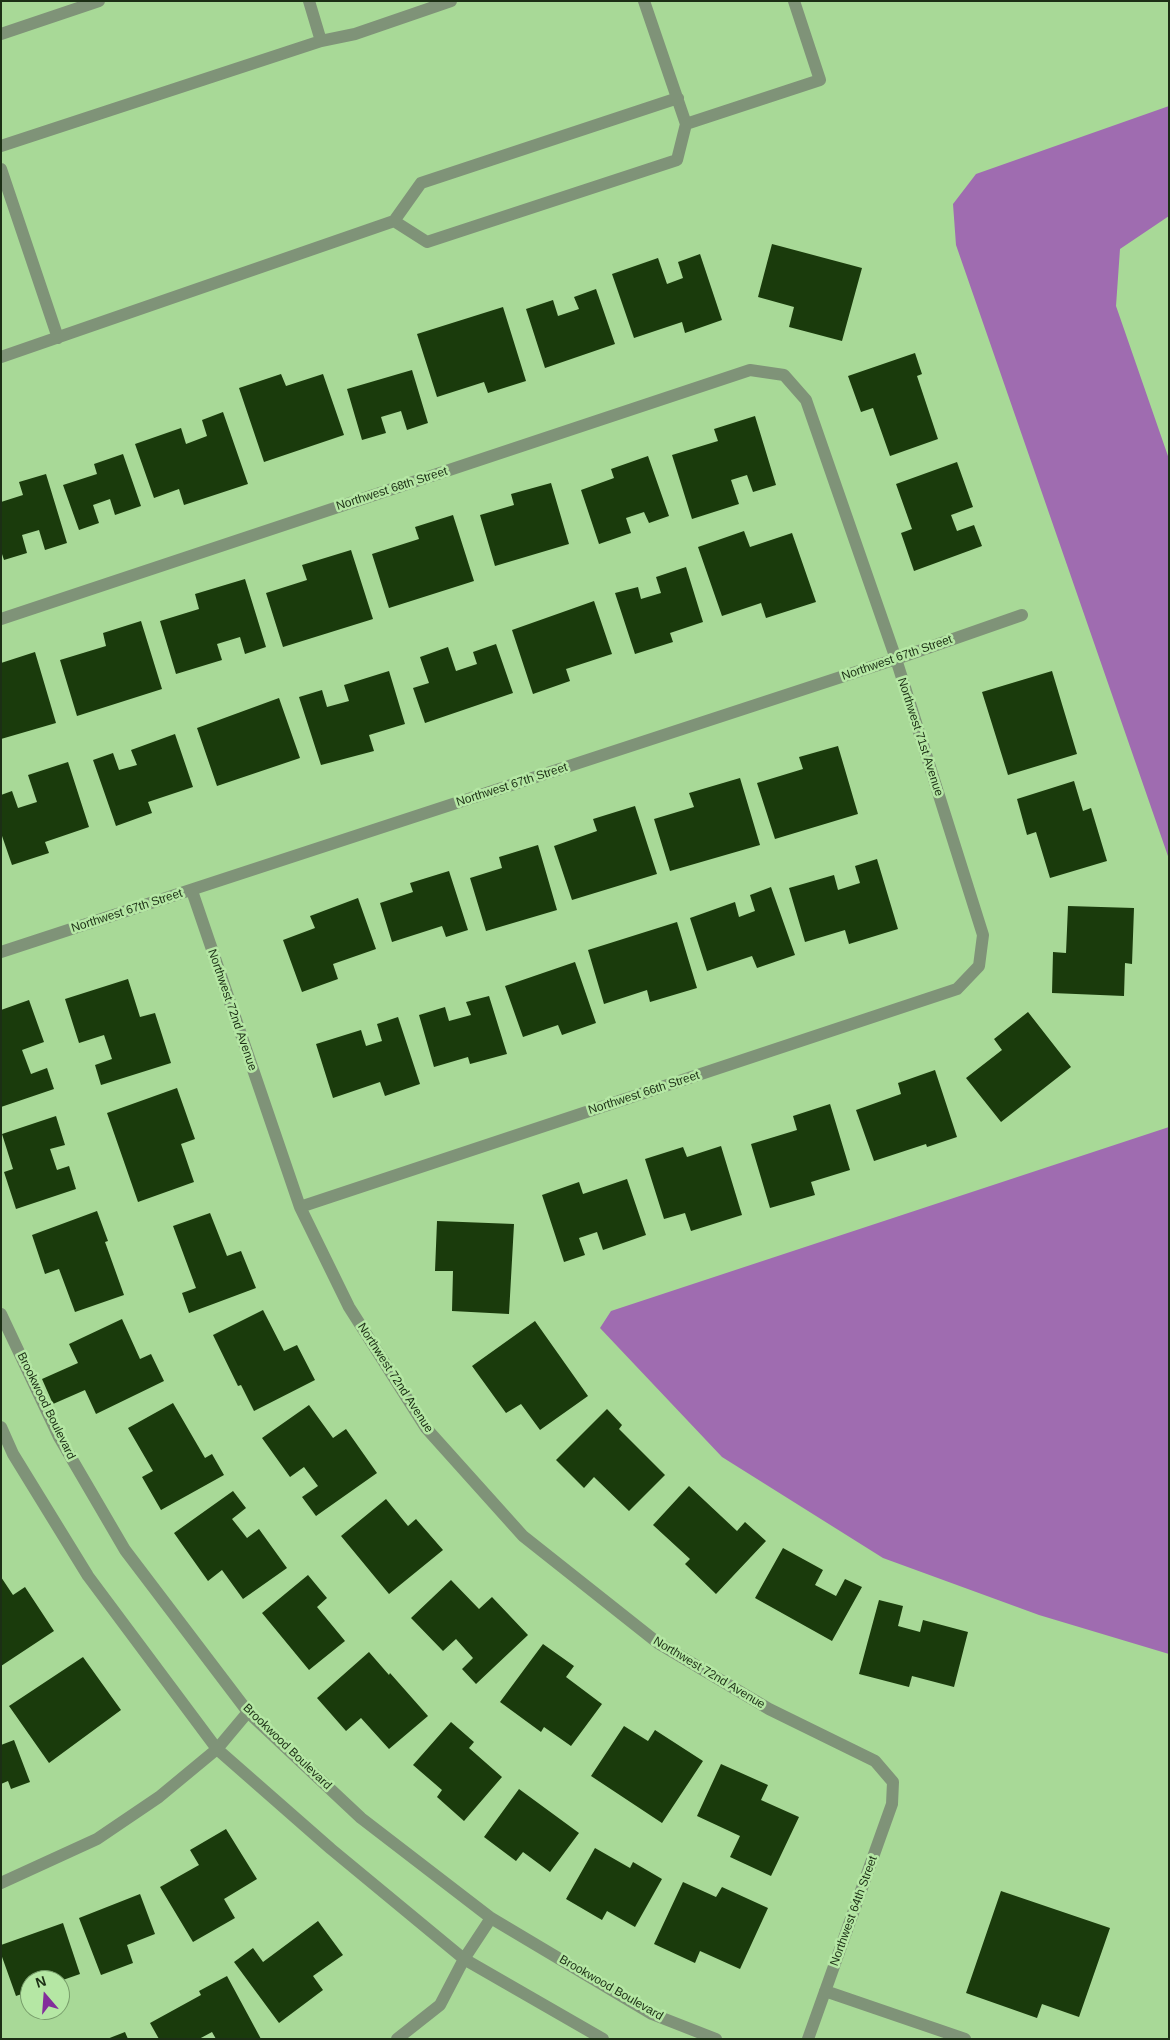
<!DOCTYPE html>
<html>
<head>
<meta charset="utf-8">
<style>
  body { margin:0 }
  #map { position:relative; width:1170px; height:2040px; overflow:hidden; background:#a8d997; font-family:Arial,sans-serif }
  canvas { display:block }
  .frame { position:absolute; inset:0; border:2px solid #1c2f15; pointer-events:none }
  .north { position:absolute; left:20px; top:1970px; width:50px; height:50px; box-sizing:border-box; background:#b5e7a4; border:1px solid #789d6b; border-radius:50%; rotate:342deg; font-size:14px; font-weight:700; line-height:20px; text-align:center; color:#1c2f15 }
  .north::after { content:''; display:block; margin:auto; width:18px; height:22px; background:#832d9b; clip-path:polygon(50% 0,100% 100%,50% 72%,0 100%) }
</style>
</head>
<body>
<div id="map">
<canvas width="1170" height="2040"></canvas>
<div class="frame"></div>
<div class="north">N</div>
</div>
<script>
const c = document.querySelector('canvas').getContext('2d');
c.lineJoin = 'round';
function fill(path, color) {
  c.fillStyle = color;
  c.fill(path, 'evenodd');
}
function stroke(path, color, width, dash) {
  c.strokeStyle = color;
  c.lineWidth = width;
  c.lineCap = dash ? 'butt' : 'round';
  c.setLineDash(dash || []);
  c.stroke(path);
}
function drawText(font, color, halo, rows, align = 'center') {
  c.font = font + ' Arial,sans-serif';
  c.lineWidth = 5;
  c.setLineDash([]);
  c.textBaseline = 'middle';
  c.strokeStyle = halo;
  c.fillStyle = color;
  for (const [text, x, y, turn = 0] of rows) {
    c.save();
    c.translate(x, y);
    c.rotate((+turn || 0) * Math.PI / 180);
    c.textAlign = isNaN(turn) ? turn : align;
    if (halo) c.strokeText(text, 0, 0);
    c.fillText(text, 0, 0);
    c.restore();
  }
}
fill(new Path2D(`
  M1169,106V216L1120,249L1116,306L1169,459V859L956,245L953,204L976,174Z
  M1169,1127V1654L1039,1615L883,1558L722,1457L600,1328L611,1311Z`), '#9f6cb0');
fill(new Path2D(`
  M772,244L862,268L842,341L789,327L794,307L758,297Z
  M700,254L722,320L685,333L682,322L634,338L612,274L658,258L667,284L683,278L678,262Z
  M596,289L615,344L545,368L526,309L553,300L558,316L579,309L574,297Z
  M503,307L526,381L488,393L484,382L437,397L417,334Z
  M915,353L922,374L917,376L938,439L890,456L873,408L861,412L848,376Z
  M412,370L428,423L407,430L401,411L381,417L386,433L362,440L347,389Z
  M281,374L286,386L323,374L344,435L264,462L239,388Z
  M223,412L248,484L184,505L179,489L154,498L135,444L181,428L186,444L207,436L202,420Z
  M755,416L776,485L753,492L747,475L731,480L739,504L692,519L672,455L718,441L714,429Z
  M123,454L141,506L115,515L110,499L93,505L99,523L79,530L63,485L97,474L94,464Z
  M648,456L669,516L649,523L644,512L626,518L631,533L599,544L581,490L614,478L611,469Z
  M957,462L973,507L951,515L957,531L974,525L982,546L914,571L901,533L912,529L896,484Z
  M46,474L67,543L45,550L39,530L22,535L27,553L4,560L1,551V502L23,495L19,482Z
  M551,483L569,544L495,566L480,515L514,505L511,494Z
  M453,515L474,581L389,608L372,554L419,539L415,527Z
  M744,531L750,547L792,533L816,602L766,618L761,603L722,616L698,547Z
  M351,550L373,619L283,647L266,593L307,580L302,565Z
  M686,567L703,622L670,633L673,642L635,654L615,593L638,587L641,599L661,593L656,577Z
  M245,579L266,647L245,654L240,637L217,644L222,660L176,674L160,621L199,609L195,594Z
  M594,601L612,654L566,669L570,681L533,694L512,630Z
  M141,621L162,689L77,716L60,660L106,646L103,633Z
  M496,644L513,693L425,723L413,688L429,683L420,657L448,647L456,671L477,664L473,652Z
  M35,652L56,723L1,739V663Z
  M389,671L405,724L369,735L374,751L321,765L299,697L322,690L327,707L349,701L344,685Z
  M1052,671L1077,754L1008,775L982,692Z
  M279,698L300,758L217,786L197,728Z
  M175,734L193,787L148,802L152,813L116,826L93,760L113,753L119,770L137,765L131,750Z
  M838,746L858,814L775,839L757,783L803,769L799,757Z
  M68,762L89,827L45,842L49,853L12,865L1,833V795L12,791L18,808L37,802L28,775Z
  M740,778L760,845L670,871L654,819L694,807L689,793Z
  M1074,781L1083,811L1091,808L1107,861L1050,878L1036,832L1027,835L1017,799Z
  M635,806L657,874L572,900L554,846L597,831L593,819Z
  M538,845L557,910L486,931L470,878L502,868L499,857Z
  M877,859L898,929L849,944L845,930L805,942L789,888L834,875L838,890L860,883L855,866Z
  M449,871L468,930L446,937L442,926L392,942L380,903L413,892L410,883Z
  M771,887L795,955L757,968L752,956L707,971L690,918L735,902L739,917L755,911L750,895Z
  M358,898L376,949L333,964L338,979L302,992L283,940L315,928L310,916Z
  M1068,906L1134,908L1132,964L1125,963L1124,996L1052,993L1053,952L1066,953Z
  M677,922L697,988L650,1002L647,990L604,1004L588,950Z
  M575,962L596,1023L562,1035L558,1025L523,1037L505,986Z
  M128,979L140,1017L155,1013L171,1063L101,1085L95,1065L112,1059L104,1035L79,1043L65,999Z
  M489,996L507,1054L470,1064L468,1057L434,1067L419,1015L445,1007L449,1021L471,1015L466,1002Z
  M29,1000L44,1042L22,1050L31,1074L47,1068L54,1089L1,1107V1010Z
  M1028,1012L1071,1067L1001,1122L966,1078L1002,1050L994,1039Z
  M398,1017L420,1084L385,1096L380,1082L333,1098L316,1044L361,1030L366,1046L382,1041L377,1024Z
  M935,1070L957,1137L927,1147L926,1144L874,1161L856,1110L901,1094L898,1083Z
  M177,1088L195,1139L181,1144L194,1182L138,1202L107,1113Z
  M830,1104L850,1170L811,1182L815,1195L770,1208L751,1144L797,1130L793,1116Z
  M56,1116L65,1145L50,1149L57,1170L69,1166L76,1189L16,1209L4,1172L13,1169L2,1134Z
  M721,1146L742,1215L691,1231L685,1213L664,1219L645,1159L683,1147L687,1157Z
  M627,1179L646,1235L603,1250L597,1232L579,1238L585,1255L564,1262L542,1195L579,1182L583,1194Z
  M97,1211L108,1241L105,1242L124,1295L75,1312L59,1269L45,1274L32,1235Z
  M210,1213L227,1256L241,1251L256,1288L189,1313L182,1293L196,1288L173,1226Z
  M437,1221L514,1224L509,1314L452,1311L453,1271H435Z
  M263,1310L284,1351L297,1345L315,1380L254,1411L241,1385L238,1386L213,1335Z
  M122,1319L140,1359L151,1354L164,1381L96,1414L85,1390L53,1404L42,1379L78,1363L69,1344Z
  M535,1321L588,1396L540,1430L521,1404L506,1413L472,1366Z
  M173,1403L205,1458L212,1454L224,1475L161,1510L142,1477L153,1471L128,1428Z
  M309,1405L333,1438L346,1429L377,1473L316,1516L302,1497L318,1486L304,1467L290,1477L262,1438Z
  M607,1409L622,1425L619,1429L665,1475L629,1511L594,1477L584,1488L556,1460Z
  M689,1486L737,1531L745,1522L766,1541L716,1594L685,1564L690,1559L653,1525Z
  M233,1491L246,1508L232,1519L247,1538L259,1529L287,1568L243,1599L222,1570L208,1581L174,1533Z
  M386,1499L408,1526L416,1519L443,1550L389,1594L341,1536Z
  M783,1548L823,1570L815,1585L836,1596L845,1579L862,1587L832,1641L755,1598Z
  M308,1575L327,1598L317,1607L345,1641L309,1670L262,1613Z
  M1,1577L13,1595L25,1587L54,1631L1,1666Z
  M451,1580L479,1609L492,1597L528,1635L476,1684L462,1669L473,1658L456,1639L443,1651L411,1618Z
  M879,1600L903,1606L898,1626L920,1632L923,1620L968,1632L954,1687L912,1676L909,1687L859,1674Z
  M543,1644L574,1666L566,1677L602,1704L571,1746L544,1727L541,1732L500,1702Z
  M369,1652L389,1675L390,1673L428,1716L389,1749L361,1718L346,1731L317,1698Z
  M83,1657L121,1710L49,1763L9,1706Z
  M451,1722L474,1742L469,1748L502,1777L464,1821L437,1797L442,1790L413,1765Z
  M624,1726L648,1741L655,1730L703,1761L662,1823L591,1776Z
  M14,1740L30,1782L11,1789L8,1781L1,1784V1745Z
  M721,1764L768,1785L761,1800L799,1817L771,1876L730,1857L740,1836L697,1816Z
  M519,1789L579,1833L550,1872L523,1852L516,1861L484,1837Z
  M226,1829L257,1879L224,1899L235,1918L193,1942L160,1887L199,1865L190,1850Z
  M595,1848L630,1868L633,1862L662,1879L635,1927L607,1911L602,1920L566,1899Z
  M683,1882L716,1897L722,1887L768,1908L740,1969L700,1951L695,1963L654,1944Z
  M1001,1891L1110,1928L1079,2017L1042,2004L1037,2018L966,1993Z
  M140,1894L155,1934L127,1945L133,1963L101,1975L79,1918Z
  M318,1921L343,1955L313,1976L323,1990L279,2023L234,1962L253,1948L263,1962Z
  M63,1923L80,1974L60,1981L30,1980V1991L16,1996L1,1954V1945Z
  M227,1976L261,2039H216L212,2032L199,2039H159L150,2023L201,1995L199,1991Z
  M125,2032L128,2039H107Z`), '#1a3b0c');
stroke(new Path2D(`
  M309,1L321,41
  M644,1L686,124
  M1,34L99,1
  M1,146L321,41L355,34L451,1
  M1,169L58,338
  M394,221L421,183L678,98
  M1,357L394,221L427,242L677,160L686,124L820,80L794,1
  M1,619L750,370L784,375L806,400L896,659L983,935L979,966L957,989L300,1207
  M192,891L300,1207L349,1307L426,1428L523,1536L658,1643L769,1709L875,1761L893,1782L892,1804L808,2039
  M1,952L896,659L1022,615
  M1,1314L59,1437L125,1550L248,1712L361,1818L491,1918L652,2014L716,2039
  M1,1427L13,1454L88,1576L217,1749L331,1849L464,1959L603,2039
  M1,1883L97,1839L159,1797L217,1749L248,1712
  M825,1991L965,2039
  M397,2039L440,2005L464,1959L491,1918`), '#7f9378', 12);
drawText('12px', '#1c2f15', '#b5e7a4', [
  ["Northwest 68th Street",392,489,-18],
  ["Northwest 67th Street",897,658,-19],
  ["Northwest 71st Avenue",920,737,72],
  ["Northwest 67th Street",512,785,-18],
  ["Northwest 67th Street",127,911,-18],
  ["Northwest 72nd Avenue",232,1010,71],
  ["Northwest 66th Street",644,1093,-18],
  ["Northwest 72nd Avenue",395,1378,57],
  ["Brookwood Boulevard",46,1406,64],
  ["Northwest 72nd Avenue",709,1673,31],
  ["Brookwood Boulevard",287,1747,44],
  ["Northwest 64th Street",854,1911,-70],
  ["Brookwood Boulevard",611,1988,30]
]);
</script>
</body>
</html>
